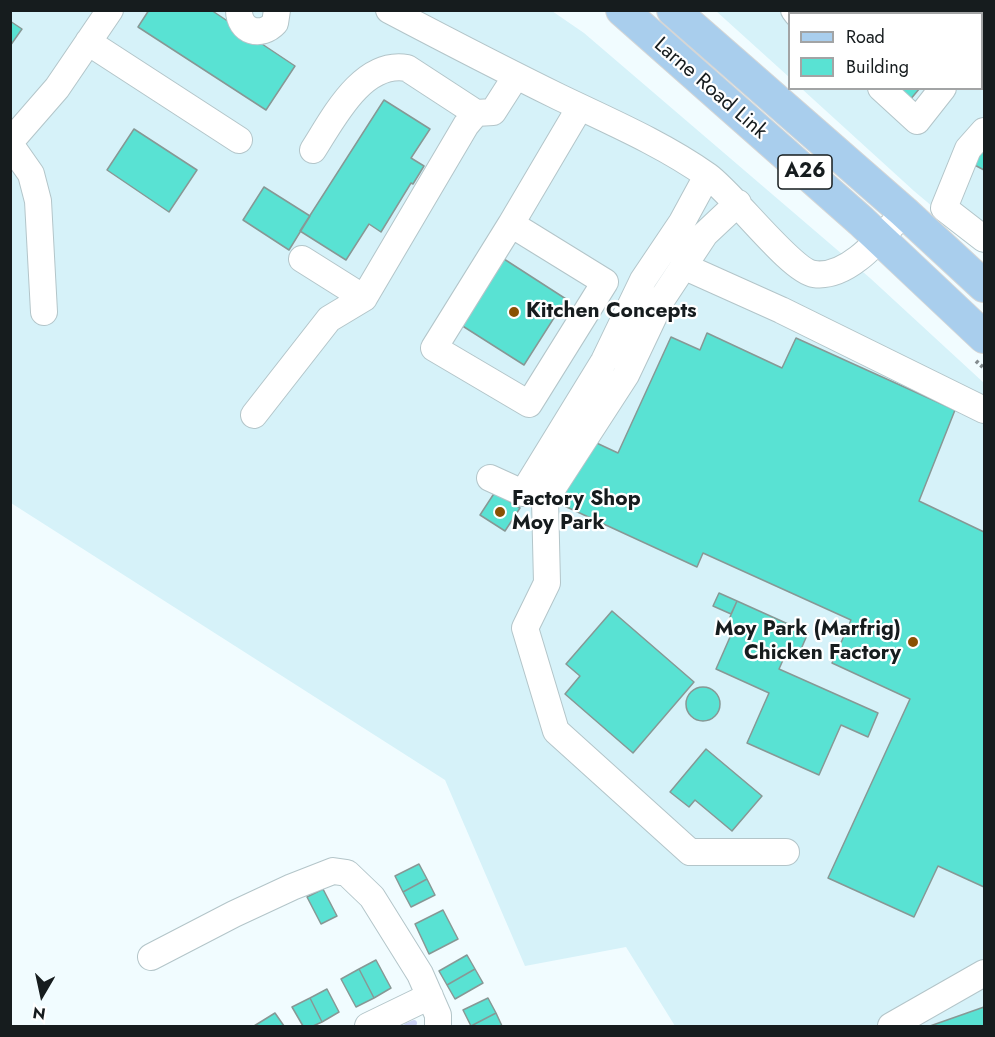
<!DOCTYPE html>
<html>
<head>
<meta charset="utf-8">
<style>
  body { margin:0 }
  #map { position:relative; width:995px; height:1037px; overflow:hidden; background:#f1fcff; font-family:Jost,sans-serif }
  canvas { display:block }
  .frame { position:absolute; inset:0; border:12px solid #161c1e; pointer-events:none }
  .legend { position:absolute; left:788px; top:12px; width:195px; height:78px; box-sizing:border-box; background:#fff; border:2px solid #a2a4a5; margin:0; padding:8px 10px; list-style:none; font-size:18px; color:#161c1e }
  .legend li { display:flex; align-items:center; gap:12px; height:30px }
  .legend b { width:30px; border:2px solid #a2a4a5 }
  .north { position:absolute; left:12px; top:965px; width:60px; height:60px; -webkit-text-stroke:4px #fff; paint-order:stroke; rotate:189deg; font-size:16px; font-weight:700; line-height:24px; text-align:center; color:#161c1e }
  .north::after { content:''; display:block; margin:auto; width:21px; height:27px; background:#161c1e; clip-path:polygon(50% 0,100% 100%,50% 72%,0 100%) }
</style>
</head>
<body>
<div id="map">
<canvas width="995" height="1037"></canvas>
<div class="frame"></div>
<ul class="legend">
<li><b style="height:8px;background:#a9ceed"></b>Road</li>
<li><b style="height:16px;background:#59e2d3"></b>Building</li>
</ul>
<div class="north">N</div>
</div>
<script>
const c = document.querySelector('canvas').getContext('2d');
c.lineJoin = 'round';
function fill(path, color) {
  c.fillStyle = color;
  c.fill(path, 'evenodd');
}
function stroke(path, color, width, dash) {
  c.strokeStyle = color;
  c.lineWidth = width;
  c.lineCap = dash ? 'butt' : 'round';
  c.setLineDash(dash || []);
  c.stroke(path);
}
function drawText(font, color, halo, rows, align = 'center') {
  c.font = font + ' Jost,sans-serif';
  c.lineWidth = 4.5;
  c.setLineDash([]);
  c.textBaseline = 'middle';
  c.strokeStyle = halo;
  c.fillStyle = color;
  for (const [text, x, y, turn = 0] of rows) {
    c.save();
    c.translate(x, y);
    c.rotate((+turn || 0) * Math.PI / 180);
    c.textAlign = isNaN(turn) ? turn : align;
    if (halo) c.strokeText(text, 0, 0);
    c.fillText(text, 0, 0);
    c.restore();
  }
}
fill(new Path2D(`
  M10,11H552L584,33L870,278L984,383V1026H675L626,947L525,966L445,780L11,503Z
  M716,11H984V250L914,191L802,89L982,88V14H790L789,77Z`), '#d6f2f9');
stroke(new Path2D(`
  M407,1026L414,1023`), '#cbd3f5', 6);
const building = new Path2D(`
  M149,10H211L295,66L266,110L138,27Z
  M809,10H917L921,14H812Z
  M10,21L22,29L10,46Z
  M895,88H920L909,101Z
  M384,100L430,129L411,158L424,166L413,184L411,183L381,232L369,224L346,260L300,231Z
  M134,129L197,170L169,212L107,170Z
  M984,136V170L967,161Z
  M264,187L310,216L289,250L243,220Z
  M504,259L566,299L524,365L461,325Z
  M707,333L782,368L796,338L955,410L919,501L984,532V887L938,866L914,917L828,878L910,699L832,663L851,620L703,553L697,567L558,503L588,439L618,453L671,337L700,350Z
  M495,492L520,508L505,531L480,515Z
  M719,593L737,601L731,614L713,606Z
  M737,601L808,633L798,656L787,651L779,669L878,713L868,737L841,725L819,775L747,743L769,693L716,669L734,628L727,624Z
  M612,611L694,682L633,753L565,694L580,676L566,664Z
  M686 704a17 17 0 1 1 34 0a17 17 0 1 1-34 0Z
  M706,749L762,796L732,831L695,800L689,807L670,792Z
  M419,864L427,879L403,892L395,876Z
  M427,879L435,895L411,907L403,892Z
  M323,889L337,916L321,924L307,897Z
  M443,910L458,939L429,954L415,924Z
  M467,955L475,969L447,985L439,971Z
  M376,960L391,988L374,998L359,969Z
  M359,969L374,998L356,1007L341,979Z
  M475,969L483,983L455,999L447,985Z
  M327,989L339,1012L322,1022L310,998Z
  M310,998L322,1022L313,1026H303L292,1007Z
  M488,998L496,1013L471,1026L463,1010Z
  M984,1007V1026H930Z
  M275,1013L284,1026H254Z
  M496,1013L502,1026H471Z`);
fill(building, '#59e2d3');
stroke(building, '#879895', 1.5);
const minor = new Path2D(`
  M239,10C239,32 261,38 275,23L277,10
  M389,10C446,40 502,69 559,97C609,121 663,144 708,176C734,195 791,271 814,274C849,279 882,236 904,212
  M794,10L797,14
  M957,10L960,14
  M982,35L983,36L982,38
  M88,42L239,140
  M881,88L917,121L943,88
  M984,131L968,149L944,208L984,239
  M10,142L57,88L110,10
  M10,144L31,174L38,201L44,312
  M313,150C333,119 362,60 407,68L476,113
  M738,203L705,234L662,299L626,375L545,500L547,583L525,628L556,731L690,852H786
  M511,224L605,282L529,404L434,348L511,224L580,107
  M302,259L364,298L466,125L476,113L493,112L516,76
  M683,266L781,310L984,410
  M254,415L329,319L364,298
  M490,478L523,493L604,361L643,280L682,222L707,176
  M151,957L234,914L292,887L333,871L347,873L372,897L420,974L438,1015V1026
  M368,1026L430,996
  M891,1026L984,973`);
const major = new Path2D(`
  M622,10L861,221L984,337
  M673,10L904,212L984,286`);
stroke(minor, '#b3c5c9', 28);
stroke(major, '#d5d6d6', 34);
stroke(new Path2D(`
  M976,361L984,368`), '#848c8f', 4, [3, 3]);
stroke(minor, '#fff', 26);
stroke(major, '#a9ceed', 32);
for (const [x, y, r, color] of [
  [514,312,6,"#895104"],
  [500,512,6,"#895104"],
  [913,642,6,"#895104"]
]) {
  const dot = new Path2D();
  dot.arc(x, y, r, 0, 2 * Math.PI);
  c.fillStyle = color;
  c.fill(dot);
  stroke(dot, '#fff', 2);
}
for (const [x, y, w] of [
  [805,172,54]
]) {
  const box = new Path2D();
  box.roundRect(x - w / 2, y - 17, w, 34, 4.5);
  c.fillStyle = '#fff';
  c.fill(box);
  stroke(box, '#161c1e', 1.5);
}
drawText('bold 20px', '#161c1e', null, [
  ["A26",805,172]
]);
drawText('21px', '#161c1e', '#fff', [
  ["Larne Road Link",710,89,41]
]);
drawText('bold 21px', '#161c1e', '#fff', [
  ["Kitchen Concepts",526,312],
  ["Factory Shop",512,500],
  ["Moy Park",512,524],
  ["Moy Park (Marfrig)",901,630,"right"],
  ["Chicken Factory",901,654,"right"]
], 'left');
</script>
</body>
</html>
